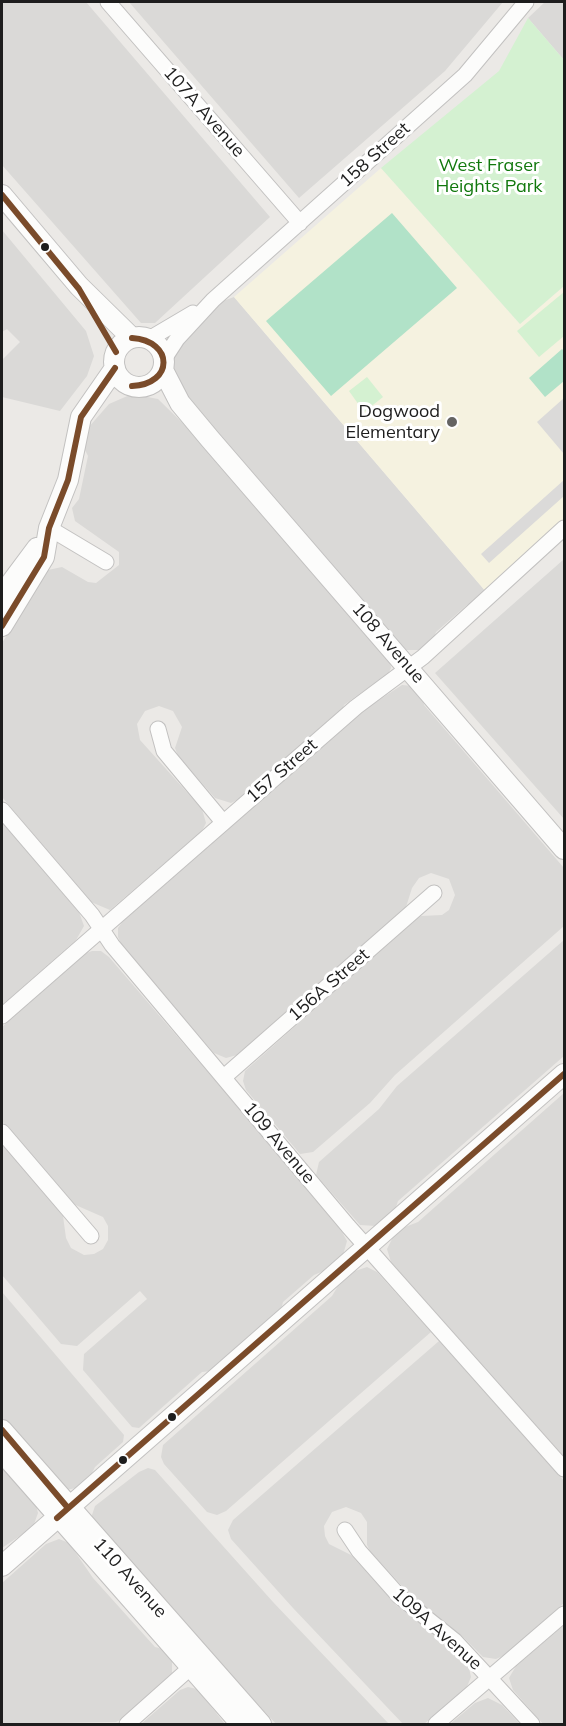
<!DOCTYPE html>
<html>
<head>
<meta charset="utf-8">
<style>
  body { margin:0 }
  #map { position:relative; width:566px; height:1726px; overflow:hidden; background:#ebe9e6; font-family:Mulish,sans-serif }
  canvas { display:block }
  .frame { position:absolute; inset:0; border:3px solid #1d1d1d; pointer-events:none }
</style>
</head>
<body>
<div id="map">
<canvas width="566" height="1726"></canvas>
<div class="frame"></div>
</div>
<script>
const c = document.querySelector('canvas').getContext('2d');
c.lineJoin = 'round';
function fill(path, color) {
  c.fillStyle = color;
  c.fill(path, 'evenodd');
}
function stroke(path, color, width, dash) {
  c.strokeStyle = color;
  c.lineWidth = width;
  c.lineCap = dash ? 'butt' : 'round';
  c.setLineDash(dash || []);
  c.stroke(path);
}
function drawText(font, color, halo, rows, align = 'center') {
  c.font = font + ' Mulish,sans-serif';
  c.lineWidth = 6;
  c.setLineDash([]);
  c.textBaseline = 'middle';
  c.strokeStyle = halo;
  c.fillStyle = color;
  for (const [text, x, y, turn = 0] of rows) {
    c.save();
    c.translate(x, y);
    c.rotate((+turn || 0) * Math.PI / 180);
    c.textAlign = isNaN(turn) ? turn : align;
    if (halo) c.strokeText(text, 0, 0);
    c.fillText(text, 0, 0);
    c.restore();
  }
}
fill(new Path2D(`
  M2,2H86L270,217L155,323H141L2,165Z
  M129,2H503L445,71L299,198Z
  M545,2H564V60L528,18Z
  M2,230L86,331L94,356L87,376L60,411L2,397V360L20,342L7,329L2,332Z
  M234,297L487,593L474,603L467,605L436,632L434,638L420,650H405L175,384L171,362L179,344L223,301Z
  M132,394L158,399L204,444L390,660L391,668L388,674L355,697L344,705L342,711L247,795L231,803L215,798L178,756L175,748L182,727L173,711L159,706L145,711L137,724L140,740L202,809L206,823L202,831L110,910L91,902L2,797V643L48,570L62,567L88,582L96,583L119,565V552L75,521L72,508L79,499L88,456L84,448L88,428L109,404Z
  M563,560L564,562V819L435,673Z
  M402,685L412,686L423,698L424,705L564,868V926L395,1075L370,1103L313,1152L300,1154L246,1090L243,1081L245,1071L413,921L421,916L442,915L449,910L455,895L449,879L431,873L419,878L412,888L406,907L237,1055L226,1058L214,1053L122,946L118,937V928L123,921L365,709Z
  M2,822L79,912L84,926L76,940L2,1005Z
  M564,940V1056L398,1201L395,1210L376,1226L360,1225L316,1175L319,1162L379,1109L397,1086Z
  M92,951H101L109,957L243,1113L342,1232L347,1241L343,1255L326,1270L314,1275L283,1302L281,1310L211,1371L202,1372L139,1428L132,1427L83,1370L84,1354L147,1299L140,1291L77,1346L61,1344L2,1275V1139L63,1216L66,1238L71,1248L84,1255L94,1254L103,1249L108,1240V1226L103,1217L71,1203L2,1121V1027L84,954Z
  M564,1093V1457L391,1262L387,1249L393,1237L405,1227L418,1222Z
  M367,1267L377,1272L431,1332L226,1511L217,1515L207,1512L164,1464L161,1457L163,1445L332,1296L338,1286L355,1271Z
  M2,1292L124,1435L123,1442L95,1467L90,1477L76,1488L66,1490L2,1421Z
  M439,1341L564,1481V1603L505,1655L496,1659L483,1657L464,1638L413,1598L370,1551L367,1545V1522L361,1513L346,1507L332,1512L324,1526L325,1536L329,1544L351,1555L396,1605L449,1646L469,1668L471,1677L466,1689L424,1724H403L293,1608L231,1539L228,1530L233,1520Z
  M2,1464L36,1505L38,1513L33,1527L2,1548Z
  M148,1468L155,1470L273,1602L389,1724H276L90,1521L95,1506L139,1472Z
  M59,1539L69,1543L93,1578L155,1647L163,1649L172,1660V1673L124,1718L116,1722L2,1724V1583L46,1544Z
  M564,1625V1724H543L513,1690L509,1678L516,1666Z
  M188,1687L197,1689L225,1724H141L180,1690Z
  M488,1698L502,1705L520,1724H450L475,1703Z`), '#dad9d7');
fill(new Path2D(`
  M381,168L520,324L564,286V519L510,567L487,593L234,297Z`), '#f5f2e0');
fill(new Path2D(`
  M528,18L564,60V286L520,324L381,168L499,71Z
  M564,292V336L539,357L517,331Z
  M367,377L383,397L364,412L349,391Z`), '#d4f1d1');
fill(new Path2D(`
  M392,213L457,288L331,396L266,321Z
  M562,349L564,351V381L545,397L529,378Z`), '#b1e2c8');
fill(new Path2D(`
  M564,398V454L537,422Z
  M564,480V496L489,563L481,554Z`), '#dbdad9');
const minor = new Path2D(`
  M108,2L300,223
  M149,339L193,313
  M164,359L177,339L213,300L465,75L526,2
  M49,528L106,562
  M158,729L164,751L223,822
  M2,810L92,915L112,945L348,1226L564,1469
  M2,1016L356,707L423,657L564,528
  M224,1077L434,893
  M2,1132L91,1236
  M345,1530L359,1551L399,1596L455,1641L532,1724
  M127,1724L199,1660
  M436,1724L564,1614`);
const tertiary = new Path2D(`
  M2,195L79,286L132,338
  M114 362a25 25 0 1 1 50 0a25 25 0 1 1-50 0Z
  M163,370L180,403L210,439L564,849
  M2,595L37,548
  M2,626L44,557L49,528L68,480L81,417L115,368
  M2,1430L261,1724
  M2,1452L241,1724
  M2,1566L564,1074`);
stroke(minor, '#c2c1c0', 17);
stroke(tertiary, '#c2c1c0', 22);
stroke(minor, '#fcfcfb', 15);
stroke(tertiary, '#fcfcfb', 20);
stroke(new Path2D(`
  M2,195L79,289L116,352
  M132,338C174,341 174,384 132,386
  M2,626L44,557L49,528L68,480L81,417L115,368
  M2,1430L68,1508
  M57,1518L564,1074`), '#7a4b2a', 6);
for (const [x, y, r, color] of [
  [45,247,5,"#1d1d1d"],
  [452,422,6,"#656463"],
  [172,1417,5,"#1d1d1d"],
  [123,1460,5,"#1d1d1d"]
]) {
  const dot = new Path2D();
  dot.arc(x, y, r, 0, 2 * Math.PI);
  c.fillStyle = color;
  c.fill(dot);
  stroke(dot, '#fff', 2);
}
drawText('18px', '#1d1d1d', '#fff', [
  ["107A Avenue",204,112,49],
  ["158 Street",375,155,-42],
  ["108 Avenue",388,643,49],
  ["157 Street",282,771,-41],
  ["156A Street",329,985,-41],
  ["109 Avenue",279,1143,50],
  ["110 Avenue",130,1578,48],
  ["109A Avenue",437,1629,42]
]);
drawText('18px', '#11780d', '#fff', [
  ["West Fraser",489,166],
  ["Heights Park",489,187]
]);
drawText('18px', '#1d1d1d', '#fff', [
  ["Dogwood",440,412],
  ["Elementary",440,433]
], 'right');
</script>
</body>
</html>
